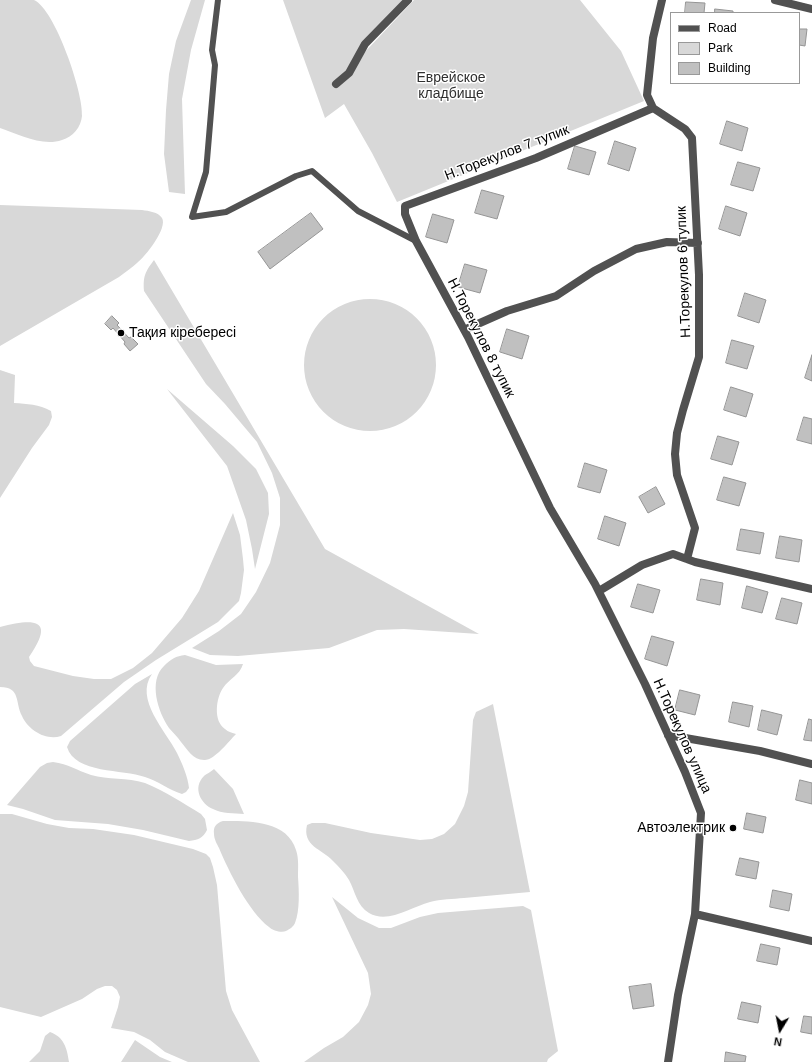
<!DOCTYPE html>
<html>
<head>
<meta charset="utf-8">
<style>
  body { margin:0 }
  #map { position:relative; width:812px; height:1062px; overflow:hidden; background:#fff; font-family:Helvetica,sans-serif }
  canvas { display:block }
  .legend { position:absolute; left:670px; top:12px; width:130px; height:72px; box-sizing:border-box; background:#fff; border:1px solid #999; margin:0; padding:5px 7px; list-style:none; font-size:12px; color:#000 }
  .legend li { display:flex; align-items:center; gap:8px; height:20px }
  .legend b { width:20px; border:1px solid #999 }
  .north { position:absolute; left:760px; top:1010px; width:40px; height:40px; -webkit-text-stroke:3px #fff; paint-order:stroke; rotate:190deg; font-size:11px; font-weight:700; line-height:16px; text-align:center; color:#000 }
  .north::after { content:''; display:block; margin:auto; width:14px; height:18px; background:#000; clip-path:polygon(50% 0,100% 100%,50% 72%,0 100%) }
</style>
</head>
<body>
<div id="map">
<canvas width="812" height="1062"></canvas>
<ul class="legend">
<li><b style="height:5px;background:#515151"></b>Road</li>
<li><b style="height:11px;background:#d8d8d8"></b>Park</li>
<li><b style="height:11px;background:#c0c0c0"></b>Building</li>
</ul>
<div class="north">N</div>
</div>
<script>
const c = document.querySelector('canvas').getContext('2d');
c.lineJoin = 'round';
function fill(path, color) {
  c.fillStyle = color;
  c.fill(path, 'evenodd');
}
function stroke(path, color, width, dash) {
  c.strokeStyle = color;
  c.lineWidth = width;
  c.lineCap = dash ? 'butt' : 'round';
  c.setLineDash(dash || []);
  c.stroke(path);
}
function drawText(font, color, halo, rows, align = 'center') {
  c.font = font + ' Helvetica,sans-serif';
  c.lineWidth = 3;
  c.setLineDash([]);
  c.textBaseline = 'middle';
  c.strokeStyle = halo;
  c.fillStyle = color;
  for (const [text, x, y, turn = 0] of rows) {
    c.save();
    c.translate(x, y);
    c.rotate((+turn || 0) * Math.PI / 180);
    c.textAlign = isNaN(turn) ? turn : align;
    if (halo) c.strokeText(text, 0, 0);
    c.fillText(text, 0, 0);
    c.restore();
  }
}
fill(new Path2D(`
  M0,0C7,0 28,0 34,0C55,9 84,94 82,116C81,127 73,137 62,140C42,147 18,134 0,128Z
  M191,0H205L191,50L182,99L185,194L169,192L164,154L166,110L169,74L176,41Z
  M283,0H408L365,44L362,55L414,0H580L621,51L644,101L397,202L372,153L344,104L325,118Z
  M0,205L142,210C149,211 158,212 162,218C168,228 145,257 137,263C132,268 125,272 119,277L0,346Z
  M154,260L325,549L479,634L404,629L377,630L329,648L238,656L210,655L192,648L219,631L241,614L256,592L270,563L280,525V498L272,473L257,442L225,404L206,384L144,291C143,276 145,272 154,260Z
  M304 365a66 66 0 1 1 132 0a66 66 0 1 1-132 0Z
  M0,370L15,375L14,403C27,404 39,404 51,411L52,417L49,425L32,448L0,498Z
  M167,389L233,446L256,469L268,493L269,514L255,569L252,549L246,520L227,466Z
  M233,513L240,535L243,559L244,570L241,593L239,601L218,622L156,660L124,682L61,736C46,741 28,730 22,716C15,703 21,687 0,687V627C32,619 57,617 29,657L30,661L34,666L73,676L94,679H111L133,668L152,653L182,618L199,591Z
  M185,655L216,665L243,664C240,675 229,679 223,688C216,698 213,721 225,729C228,732 233,733 236,734C229,741 214,761 204,760C193,760 187,749 181,742C178,737 173,733 169,728C158,712 148,681 164,666C171,659 176,656 185,655Z
  M152,674C134,699 166,731 177,753C182,763 188,777 189,788L186,792L182,794C169,790 158,781 145,777C123,769 75,774 67,747L70,741L135,684Z
  M493,704L530,892C508,894 486,896 464,898C453,899 441,899 430,902C411,907 388,924 369,913C357,906 355,891 349,880C345,873 339,867 333,861C322,849 302,846 307,825L312,823H325L371,833L420,840L432,839L444,834L455,824L464,806L468,792L473,720L476,712Z
  M53,762C69,764 76,770 91,775C108,780 127,777 145,783C165,791 183,803 201,814L205,819L207,830C203,838 198,840 189,841L143,830L108,824L55,820L23,809L7,805L40,767L47,763Z
  M214,769L233,789L244,814C234,813 222,814 213,809C201,804 192,788 204,776C206,774 211,772 214,769Z
  M0,814H12L47,824L69,828L93,829L134,835L193,849L206,854L210,858L213,867L217,885L226,991L232,1010L260,1062H188L165,1052L150,1040L134,1032L111,1028L118,1007L120,997L117,990L112,986H105L97,989L82,999L41,1017L0,1007Z
  M223,821C248,821 287,820 296,850C299,858 298,869 298,877C299,890 300,911 295,923C294,926 290,929 286,931C282,933 273,931 269,927C249,912 229,872 219,848C217,844 214,839 214,834C213,827 216,823 223,821Z
  M332,897L358,918L379,928H391L420,917L438,913L523,906L531,910L558,1051L548,1059L547,1062H304L324,1048L343,1037L359,1022L368,1005L371,994L368,973Z
  M50,1032C64,1037 67,1048 69,1062H29L40,1051L45,1036Z
  M135,1040L160,1057L172,1062H121Z`), '#d8d8d8');
const building = new Path2D(`
  M686,2L705,3L704,13H685Z
  M715,9L733,11V13H715Z
  M799,29H807L805,46L799,45Z
  M727,121L748,128L742,151L720,144Z
  M615,141L636,148L629,171L608,164Z
  M575,146L596,152L589,175L568,169Z
  M738,162L760,168L753,191L731,185Z
  M482,190L504,196L497,219L475,213Z
  M726,206L747,213L740,236L719,229Z
  M311,213L323,229L270,269L258,252Z
  M433,214L454,220L447,243L426,237Z
  M465,264L487,270L480,293L458,287Z
  M745,293L766,300L759,323L738,316Z
  M112,316L119,323L117,325L129,338L131,337L138,344L130,351L124,344L125,342L113,328L111,330L105,324Z
  M507,329L529,336L522,359L500,352Z
  M732,340L754,346L747,369L726,363Z
  M812,355V381L805,378Z
  M731,387L753,394L746,417L724,410Z
  M804,417L812,419V444L797,440Z
  M718,436L739,442L732,465L711,459Z
  M585,463L607,470L600,493L578,487Z
  M724,477L746,483L739,506L717,500Z
  M656,487L665,504L648,513L639,497Z
  M605,516L626,523L619,546L598,539Z
  M741,529L764,533L760,554L737,550Z
  M780,536L802,540L799,562L776,558Z
  M701,579L723,583L720,605L697,600Z
  M638,584L660,590L653,613L631,607Z
  M747,586L768,592L762,613L742,608Z
  M782,598L802,603L797,624L776,619Z
  M652,636L674,642L667,666L645,659Z
  M680,690L700,695L695,715L675,710Z
  M733,702L753,706L749,727L729,722Z
  M762,710L782,715L777,735L758,730Z
  M809,719L812,720V741L804,740Z
  M800,780L812,783V804L796,800Z
  M747,813L766,817L763,833L744,829Z
  M740,858L759,862L756,879L736,875Z
  M773,890L792,894L789,911L770,907Z
  M761,944L780,948L777,965L757,961Z
  M651,984L654,1006L633,1009L629,987Z
  M742,1002L761,1006L758,1023L738,1019Z
  M804,1016L812,1017V1034L801,1032Z
  M726,1052L746,1056L745,1062H725Z`);
fill(building, '#c0c0c0');
stroke(building, '#959595', 1);
stroke(new Path2D(`
  M218,0L212,50L215,65L206,172L192,217L226,212L296,176L312,171L358,211L416,241`), '#515151', 6);
stroke(new Path2D(`
  M662,0L653,38L647,95L653,108L685,129L692,138L699,275V357L683,410L677,433L675,454L677,475L695,528L687,559
  M775,0L812,9
  M336,84L349,73L365,44L408,0
  M653,108L536,158L405,206V214L416,241L468,337L550,508L595,584L645,684L685,772L701,813L695,914L678,995L668,1062
  M464,330L507,311L556,296L594,271L636,249L667,242L698,243
  M599,591L642,565L673,554L695,562L812,589
  M668,735L760,751L812,764
  M695,914L812,941`), '#515151', 8);
for (const [x, y, r, color] of [
  [121,333,4,"#000"],
  [733,828,4,"#000"]
]) {
  const dot = new Path2D();
  dot.arc(x, y, r, 0, 2 * Math.PI);
  c.fillStyle = color;
  c.fill(dot);
  stroke(dot, '#fff', 1.5);
}
drawText('14px', '#2f2f2f', '#fff', [
  ["Еврейское",451,78],
  ["кладбище",451,94]
]);
drawText('14px', '#000', '#fff', [
  ["Н.Торекулов 7 тупик",507,153,-21],
  ["Н.Торекулов 6 тупик",684,272,-92],
  ["Н.Торекулов 8 тупик",481,338,63],
  ["Н.Торекулов улица",682,736,66]
]);
drawText('14px', '#000', '#fff', [
  ["Тақия кіребересі",129,333],
  ["Автоэлектрик",725,828,"right"]
], 'left');
</script>
</body>
</html>
